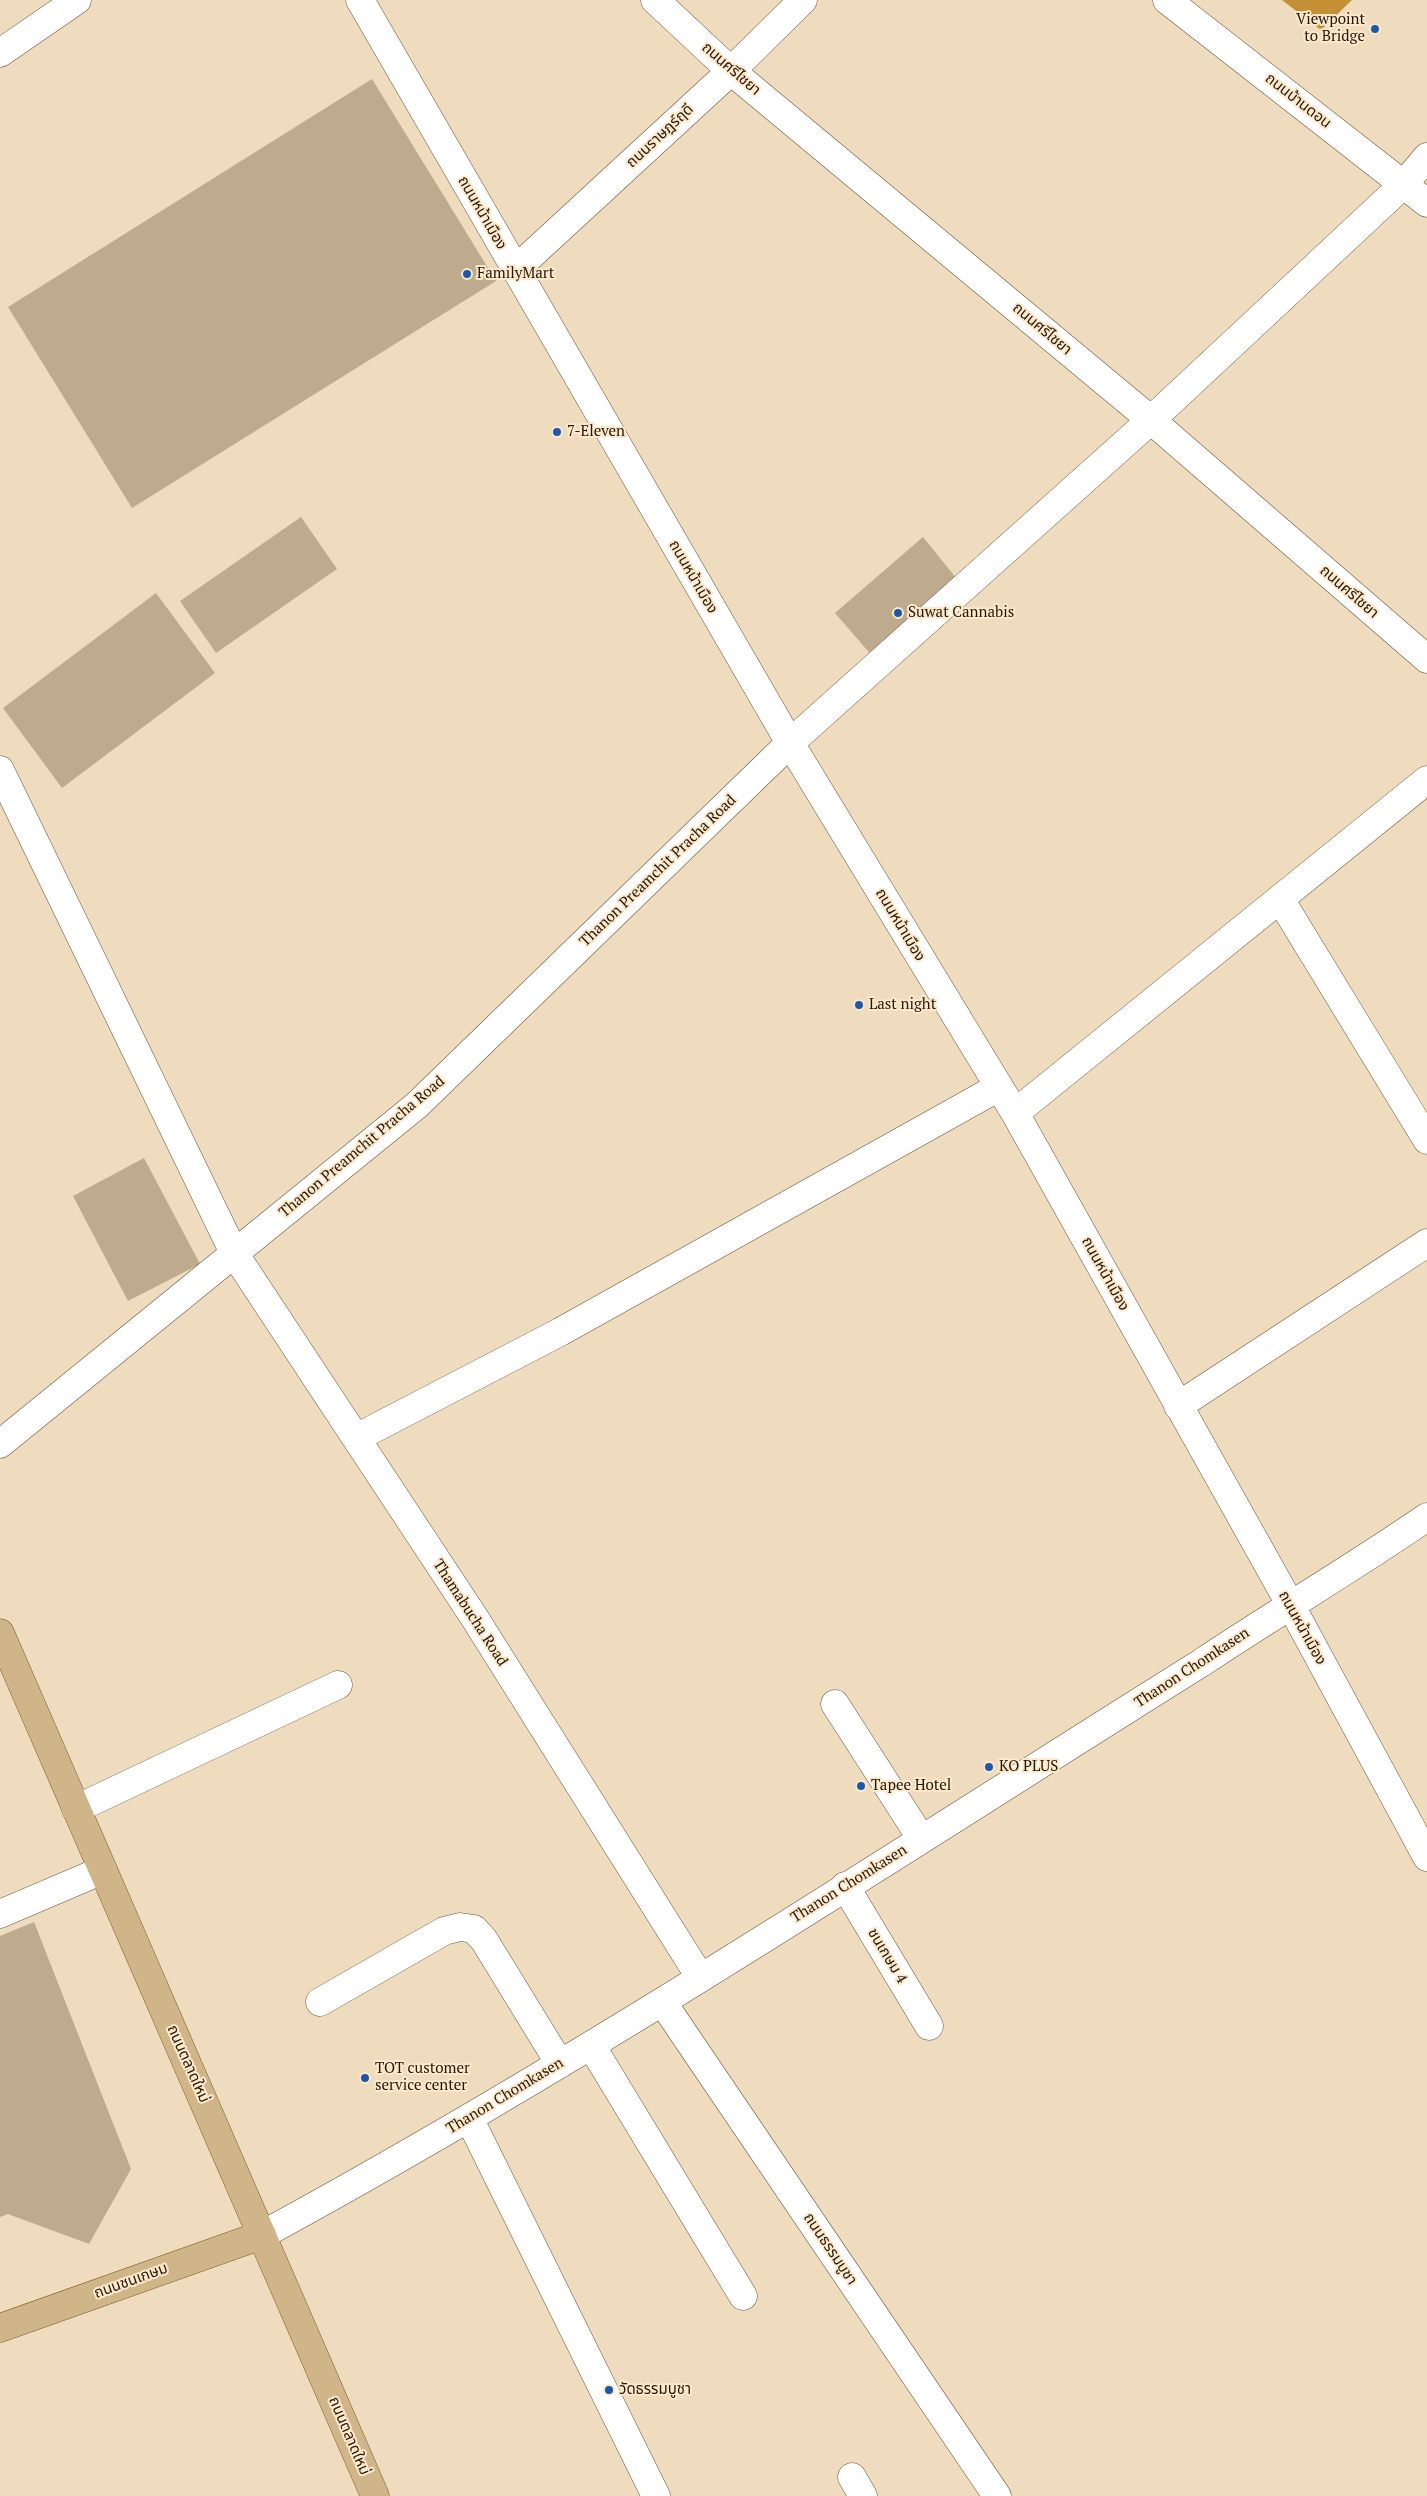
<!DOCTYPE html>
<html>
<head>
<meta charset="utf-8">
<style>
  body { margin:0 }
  canvas { display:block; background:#efdbbd }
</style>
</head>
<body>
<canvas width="1427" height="2496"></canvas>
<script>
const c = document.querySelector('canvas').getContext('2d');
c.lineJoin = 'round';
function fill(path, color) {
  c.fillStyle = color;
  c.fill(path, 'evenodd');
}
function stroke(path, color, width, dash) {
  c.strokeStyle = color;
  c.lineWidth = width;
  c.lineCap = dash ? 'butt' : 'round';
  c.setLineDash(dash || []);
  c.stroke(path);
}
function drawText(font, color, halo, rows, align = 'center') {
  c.font = font + ' "PT Serif","Noto Sans Thai",serif';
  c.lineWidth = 4;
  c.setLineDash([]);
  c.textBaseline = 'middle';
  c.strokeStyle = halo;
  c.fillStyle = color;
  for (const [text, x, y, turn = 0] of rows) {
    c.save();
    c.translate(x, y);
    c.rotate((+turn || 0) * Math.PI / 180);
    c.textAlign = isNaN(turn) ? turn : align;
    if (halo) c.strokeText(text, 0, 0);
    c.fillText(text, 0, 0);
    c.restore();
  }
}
fill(new Path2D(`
  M1282,0H1352L1321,30Z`), '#c49036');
fill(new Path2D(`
  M372,79L496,281L132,508L8,307Z
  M301,517L337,569L216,653L180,601Z
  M923,537L961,584L874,658L835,613Z
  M156,593L215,673L62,788L3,708Z
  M144,1158L200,1264L128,1301L73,1196Z
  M34,1922L131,2169L89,2244L8,2214L0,2217V1936Z`), '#beaa8d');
const minor = new Path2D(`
  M360,0L790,743L1015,1113L1290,1604L1427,1857
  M655,0L731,71L1151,420L1427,659
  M1167,0L1427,203
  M0,53L77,0
  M515,270L731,71L803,0
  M0,770L234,1253L474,1617L700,1977
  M1280,899L1427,1140
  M1015,1113L1427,780
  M1178,1406L1427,1243
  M356,1438L560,1332L999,1087
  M0,1444L417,1105L790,743L1151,420L1404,184L1427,157
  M835,1704L921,1838
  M76,1809L338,1685
  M845,1886L929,2026
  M0,1914L103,1870
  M320,2002L444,1931L460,1927L474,1929L484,1940L560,2064
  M663,2003L997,2496
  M591,2045L743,2296
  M469,2118L656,2496
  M262,2235C584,2060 891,1857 1201,1663C1276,1613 1353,1568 1427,1517
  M852,2477L863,2496`);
const major = new Path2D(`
  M0,1633L375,2496
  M0,2328L262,2235`);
stroke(minor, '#67563b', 29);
stroke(major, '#7e5e2a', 29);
stroke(minor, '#fff', 28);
stroke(major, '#d0b588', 28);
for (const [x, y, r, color] of [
  [1375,29,5,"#1c58a9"],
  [467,274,5,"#1c58a9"],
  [557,432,5,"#1c58a9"],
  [898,613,5,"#1c58a9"],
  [859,1005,5,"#1c58a9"],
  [989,1767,5,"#1c58a9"],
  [861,1786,5,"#1c58a9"],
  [365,2078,5,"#1c58a9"],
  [609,2390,5,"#1c58a9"]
]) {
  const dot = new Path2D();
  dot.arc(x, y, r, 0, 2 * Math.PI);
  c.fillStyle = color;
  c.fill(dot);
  stroke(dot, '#fde8ca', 2);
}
drawText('15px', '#20190e', '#fde8ca', [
  ["Viewpoint",1365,20,"right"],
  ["to Bridge",1365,37,"right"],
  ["FamilyMart",477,274],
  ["7-Eleven",567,432],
  ["Suwat Cannabis",908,613],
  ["Last night",869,1005],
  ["KO PLUS",999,1767],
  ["Tapee Hotel",871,1786],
  ["TOT customer",375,2069],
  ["service center",375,2086],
  ["วัดธรรมบูชา",619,2390]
], 'left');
drawText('15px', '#20190e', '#fde8ca', [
  ["ถนนศรีไชยา",731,69,41],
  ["ถนนบ้านดอน",1298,101,38],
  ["ถนนราษฎร์ฤดี",660,136,-43],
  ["ถนนหน้าเมือง",482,213,60],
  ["ถนนศรีไชยา",1042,329,40],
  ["ถนนหน้าเมือง",693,577,60],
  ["ถนนศรีไชยา",1349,592,41],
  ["Thanon Preamchit Pracha Road",658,871,-44],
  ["ถนนหน้าเมือง",900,925,59],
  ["Thanon Preamchit Pracha Road",362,1147,-40],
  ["ถนนหน้าเมือง",1105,1274,61],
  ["Thamabucha Road",470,1613,57],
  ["ถนนหน้าเมือง",1302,1628,61],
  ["Thanon Chomkasen",1192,1668,-33],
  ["Thanon Chomkasen",849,1884,-32],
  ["ชนเกษม 4",887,1956,59],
  ["ถนนตลาดใหม่",188,2064,66],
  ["Thanon Chomkasen",505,2096,-31],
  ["ถนนธรรมบูชา",830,2249,56],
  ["ถนนชนเกษม",131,2281,-20],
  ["ถนนตลาดใหม่",349,2436,67]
]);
</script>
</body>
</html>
